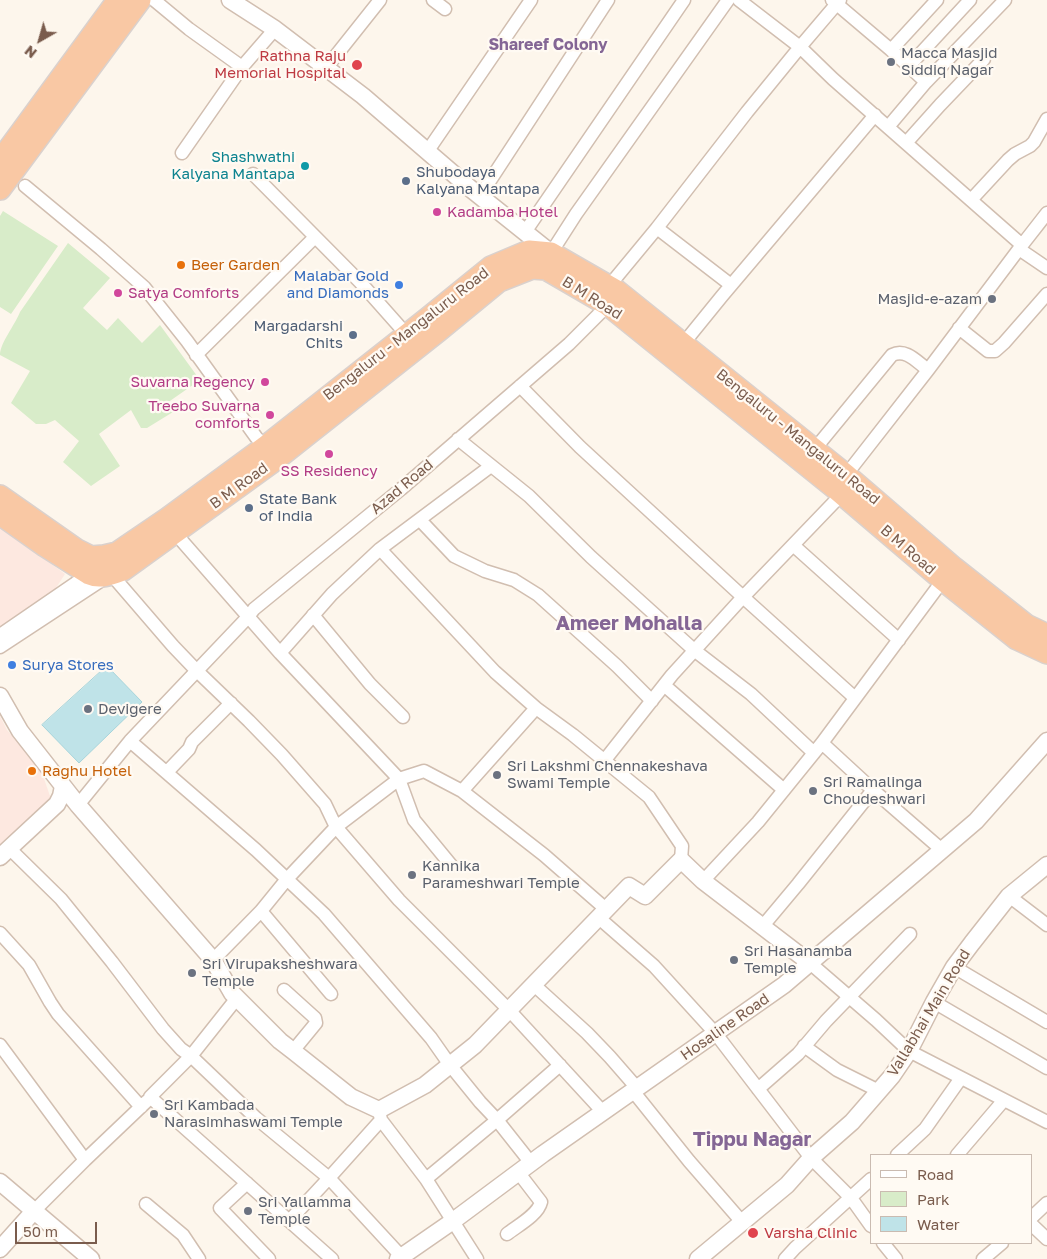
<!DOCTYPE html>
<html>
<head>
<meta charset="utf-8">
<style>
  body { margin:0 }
  #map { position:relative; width:1047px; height:1259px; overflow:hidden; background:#fdf6ec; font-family:"Golos Text",sans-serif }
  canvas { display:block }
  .legend { position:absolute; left:870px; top:1154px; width:162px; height:90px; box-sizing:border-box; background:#fffaf3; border:1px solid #cabbb1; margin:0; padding:6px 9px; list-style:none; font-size:15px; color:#7a5c4d }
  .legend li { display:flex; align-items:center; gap:10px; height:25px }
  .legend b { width:25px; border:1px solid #cabbb1 }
  .north { position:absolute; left:15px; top:15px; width:50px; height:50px; -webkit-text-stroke:4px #fffaf3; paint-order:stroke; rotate:218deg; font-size:14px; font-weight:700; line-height:20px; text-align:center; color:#7a5c4d }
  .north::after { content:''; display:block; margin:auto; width:18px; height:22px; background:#7a5c4d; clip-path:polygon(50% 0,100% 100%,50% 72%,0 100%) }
  .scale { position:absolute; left:15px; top:1222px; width:82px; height:22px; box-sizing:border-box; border:2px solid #7a5c4d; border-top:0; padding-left:6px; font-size:15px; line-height:18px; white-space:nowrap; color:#7a5c4d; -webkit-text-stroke:4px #fffaf3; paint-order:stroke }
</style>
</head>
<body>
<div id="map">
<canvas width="1047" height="1259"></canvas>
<ul class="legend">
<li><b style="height:6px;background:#fff"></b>Road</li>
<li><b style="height:14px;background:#d8ecc9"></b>Park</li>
<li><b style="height:14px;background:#bfe3e8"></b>Water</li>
</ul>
<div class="north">N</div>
<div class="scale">50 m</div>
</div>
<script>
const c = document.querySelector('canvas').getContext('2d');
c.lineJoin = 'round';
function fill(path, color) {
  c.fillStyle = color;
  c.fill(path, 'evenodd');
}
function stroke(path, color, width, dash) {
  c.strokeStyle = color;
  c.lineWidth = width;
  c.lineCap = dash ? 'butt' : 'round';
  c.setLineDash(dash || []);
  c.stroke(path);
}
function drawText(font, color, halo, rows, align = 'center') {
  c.font = font + ' "Golos Text",sans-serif';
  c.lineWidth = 4.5;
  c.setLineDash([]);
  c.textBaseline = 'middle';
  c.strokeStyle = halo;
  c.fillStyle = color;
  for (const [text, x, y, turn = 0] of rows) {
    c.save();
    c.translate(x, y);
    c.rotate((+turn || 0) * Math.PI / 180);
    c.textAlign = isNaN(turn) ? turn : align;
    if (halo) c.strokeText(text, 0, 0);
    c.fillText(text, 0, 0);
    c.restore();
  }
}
fill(new Path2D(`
  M0,526L65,574L52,594L0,635Z
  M0,716L7,730L40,767L51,799L0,848Z`), '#fde8e0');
fill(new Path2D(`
  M3,211L58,246L11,314L0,307V216Z
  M68,243L110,278L83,308L107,330L118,318L142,343L160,325L200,380L167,403L173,412L147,428H141L131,410L99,434L120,466L91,486L63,462L79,441L55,420L46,424H36L11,403L30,371L0,355C0,343 15,325 20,312Z`), '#d8ecc9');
const water = new Path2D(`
  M107,666L142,702L79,763L42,725Z`);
fill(water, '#bfe3e8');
stroke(water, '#a5d3da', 1);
const minor = new Path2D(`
  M154,0L189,29L242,67
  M433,0L445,9
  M739,0L800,47L833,79L1022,245L928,370L846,475
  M832,0L891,50L926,82
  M891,50L937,0
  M909,66L970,0
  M326,68L380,0
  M888,127L926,82L1005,0
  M906,143L940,105L984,59
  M427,152L531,0
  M182,153L242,67L275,29
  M253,174L360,282L407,335
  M25,186L101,249L144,287L187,341L256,437L265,447
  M480,196L608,0
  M971,200L1008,160L1015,154L1030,146L1034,142L1047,119
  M657,228L731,285
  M525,232L684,0
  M1022,245L1047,213
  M1019,249L1047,268
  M551,253L576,214L728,0
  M609,286L657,228L747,112L800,47L840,0
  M959,328L988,351H995L1004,343L1047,294
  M683,344L722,296L875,115
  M196,355L315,237
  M520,386L580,447L743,597L855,698
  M458,439L529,496L591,557L694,650L751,694L814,753
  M814,450L892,355C906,348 917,362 928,370
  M420,520L454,556L485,571L514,580L538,595L617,666L652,701
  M175,533L280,653L332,594L380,549L495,672L536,708L573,735L649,797L682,846L681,860
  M793,545L899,640
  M380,549L491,466
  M313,615L370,684L403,717
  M0,635L89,574
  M0,647L111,574L173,646L196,670L249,721L282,755L325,804L336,827L399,900L509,1010L603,1112
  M280,653L399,779L414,820L451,865
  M664,685L784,790
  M130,741L256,850L324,914L431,1038L450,1065L480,1102L497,1120L531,1163
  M822,743L873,790L942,850
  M604,761L672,675L743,597L842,494
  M167,772L189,749L192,742L231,703
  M462,791L536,708
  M78,805L130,741L248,617L254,609L401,489L569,344L608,305
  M9,848L61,899L112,962L163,1029L181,1049L191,1056L150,1097L332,1259
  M703,881L758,822L822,743L943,580
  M1009,896L1047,925
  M261,911L331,994
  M599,918L654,966L716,1034L811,1158L851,1198L871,1226
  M762,927L798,884L873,790
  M0,933L29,965L50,1002L58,1014L141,1107
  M213,960L261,911L287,879L336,827L399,779L424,771L462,791L544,855L607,910
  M810,963L876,1020L909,1051L1047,1122
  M954,967L1047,1022
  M533,984L587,1033L610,1057L637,1088
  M284,990L315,1018L316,1023L293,1051
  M237,998L191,1056L256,1118L329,1178L289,1221
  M934,1002L1047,1068
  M0,1045L85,1160
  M804,1046L837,1070L879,1091
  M758,1089L798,1054L826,1021L910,934
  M633,1091L689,1161L742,1222
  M379,1110L381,1120L329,1178L401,1256
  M381,1120L426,1179L477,1259
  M897,1155L925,1129L961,1078
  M957,1155L1004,1100
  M426,1179L497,1120L560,1065
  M247,1183L220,1208L269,1259
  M146,1204L183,1235L199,1259
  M34,1211L85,1160L147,1101
  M1031,1218L1047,1203
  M1031,1224L1047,1239
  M507,1234C517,1226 538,1215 541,1202L518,1172
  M883,1243L896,1259
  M785,1259L795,1248L871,1179
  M983,1259L1002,1243`);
const tertiary = new Path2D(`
  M230,0L275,29L363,96L471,189L551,253
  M0,696L20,731L78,805L213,960L232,993L280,1041L293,1051L351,1097L379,1110L425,1085L475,1045L629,886L645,896L681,860L703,881L810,963
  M0,857L57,804L61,796L63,786
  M0,1182L91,1259
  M0,1249L34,1211
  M398,1259L453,1221L543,1154L784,985L976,821L1047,741
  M698,1259L787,1185L811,1158L852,1122L892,1076L909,1051L934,1002L954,967L972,943L1009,896L1047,865`);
const trunk = new Path2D(`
  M0,161L118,0
  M0,189L140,0
  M0,496L77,550L91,557L104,556L117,553L167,519L265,447L427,319L491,267L529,251L551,253L617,291L846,475L954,568L1026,625L1047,635
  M0,514L45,546L89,574C100,579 112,574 123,570L275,460L438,331L499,281L532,268L546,269L608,305L835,488L943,580L1017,639L1047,653`);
stroke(minor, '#d1beb0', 15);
stroke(tertiary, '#d1beb0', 19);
stroke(trunk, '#dad1cd', 24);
stroke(minor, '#fff', 12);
stroke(tertiary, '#fff', 16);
stroke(trunk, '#f9c8a4', 21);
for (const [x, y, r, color] of [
  [891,62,5,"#6b7280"],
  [357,65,6,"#e0444e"],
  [305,166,5,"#0f9aa8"],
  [406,181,5,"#5c6f8a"],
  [437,212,5,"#d1479c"],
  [181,265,5,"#e8710a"],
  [399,285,5,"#3f7fe0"],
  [118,293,5,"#d1479c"],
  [992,299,5,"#6b7280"],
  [353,335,5,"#5c6f8a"],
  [265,382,5,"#d1479c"],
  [270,415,5,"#d1479c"],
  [329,454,5,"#d1479c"],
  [249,508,5,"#5c6f8a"],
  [12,665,5,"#3f7fe0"],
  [88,709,5,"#6b7280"],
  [32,771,5,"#e8710a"],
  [497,775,5,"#6b7280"],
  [813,791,5,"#6b7280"],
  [412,875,5,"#6b7280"],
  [734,960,5,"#6b7280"],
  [192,973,5,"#6b7280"],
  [154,1114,5,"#6b7280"],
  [248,1211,5,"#6b7280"],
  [753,1233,6,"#e0444e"]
]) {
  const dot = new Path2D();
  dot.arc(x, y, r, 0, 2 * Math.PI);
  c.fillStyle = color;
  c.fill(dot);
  stroke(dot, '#fffaf3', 2);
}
drawText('15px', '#5b616d', '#fffaf3', [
  ["Macca Masjid",901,53],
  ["Siddiq Nagar",901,70],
  ["Masjid-e-azam",982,299,"right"],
  ["Devigere",98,709],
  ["Sri Lakshmi Chennakeshava",507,766],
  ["Swami Temple",507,783],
  ["Sri Ramalinga",823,782],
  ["Choudeshwari",823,799],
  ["Kannika",422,866],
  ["Parameshwari Temple",422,883],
  ["Sri Hasanamba",744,951],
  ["Temple",744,968],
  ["Sri Virupaksheshwara",202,964],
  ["Temple",202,981],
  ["Sri Kambada",164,1105],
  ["Narasimhaswami Temple",164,1122],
  ["Sri Yallamma",258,1202],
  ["Temple",258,1219]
], 'left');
drawText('15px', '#be3a42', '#fffaf3', [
  ["Rathna Raju",346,56],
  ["Memorial Hospital",346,73],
  ["Varsha Clinic",764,1233,"left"]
], 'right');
drawText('15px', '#0d838f', '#fffaf3', [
  ["Shashwathi",295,157],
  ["Kalyana Mantapa",295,174]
], 'right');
drawText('15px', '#4e5e75', '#fffaf3', [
  ["Shubodaya",416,172],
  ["Kalyana Mantapa",416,189],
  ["Margadarshi",343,326,"right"],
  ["Chits",343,343,"right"],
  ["State Bank",259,499],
  ["of India",259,516]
], 'left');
drawText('15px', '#b23c85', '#fffaf3', [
  ["Kadamba Hotel",447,212],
  ["Satya Comforts",128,293],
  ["Suvarna Regency",255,382,"right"],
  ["Treebo Suvarna",260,406,"right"],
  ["comforts",260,423,"right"],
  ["SS Residency",329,471,"center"]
], 'left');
drawText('15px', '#c56008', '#fffaf3', [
  ["Beer Garden",191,265],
  ["Raghu Hotel",42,771]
], 'left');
drawText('15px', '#366cbe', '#fffaf3', [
  ["Malabar Gold",389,276],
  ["and Diamonds",389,293],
  ["Surya Stores",22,665,"left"]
], 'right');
drawText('15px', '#7a5c4d', '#fffaf3', [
  ["B M Road",592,298,32],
  ["Bengaluru - Mangaluru Road",406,334,-38],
  ["Bengaluru - Mangaluru Road",798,437,39],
  ["B M Road",239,486,-36],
  ["Azad Road",402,487,-40],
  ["B M Road",908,550,41],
  ["Vallabhai Main Road",929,1013,-59],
  ["Hosaline Road",725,1027,-35]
]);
drawText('bold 16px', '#846695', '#fffaf3', [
  ["Shareef Colony",548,45]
]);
drawText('bold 20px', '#846695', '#fffaf3', [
  ["Ameer Mohalla",629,624],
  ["Tippu Nagar",752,1140]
]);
</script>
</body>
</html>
